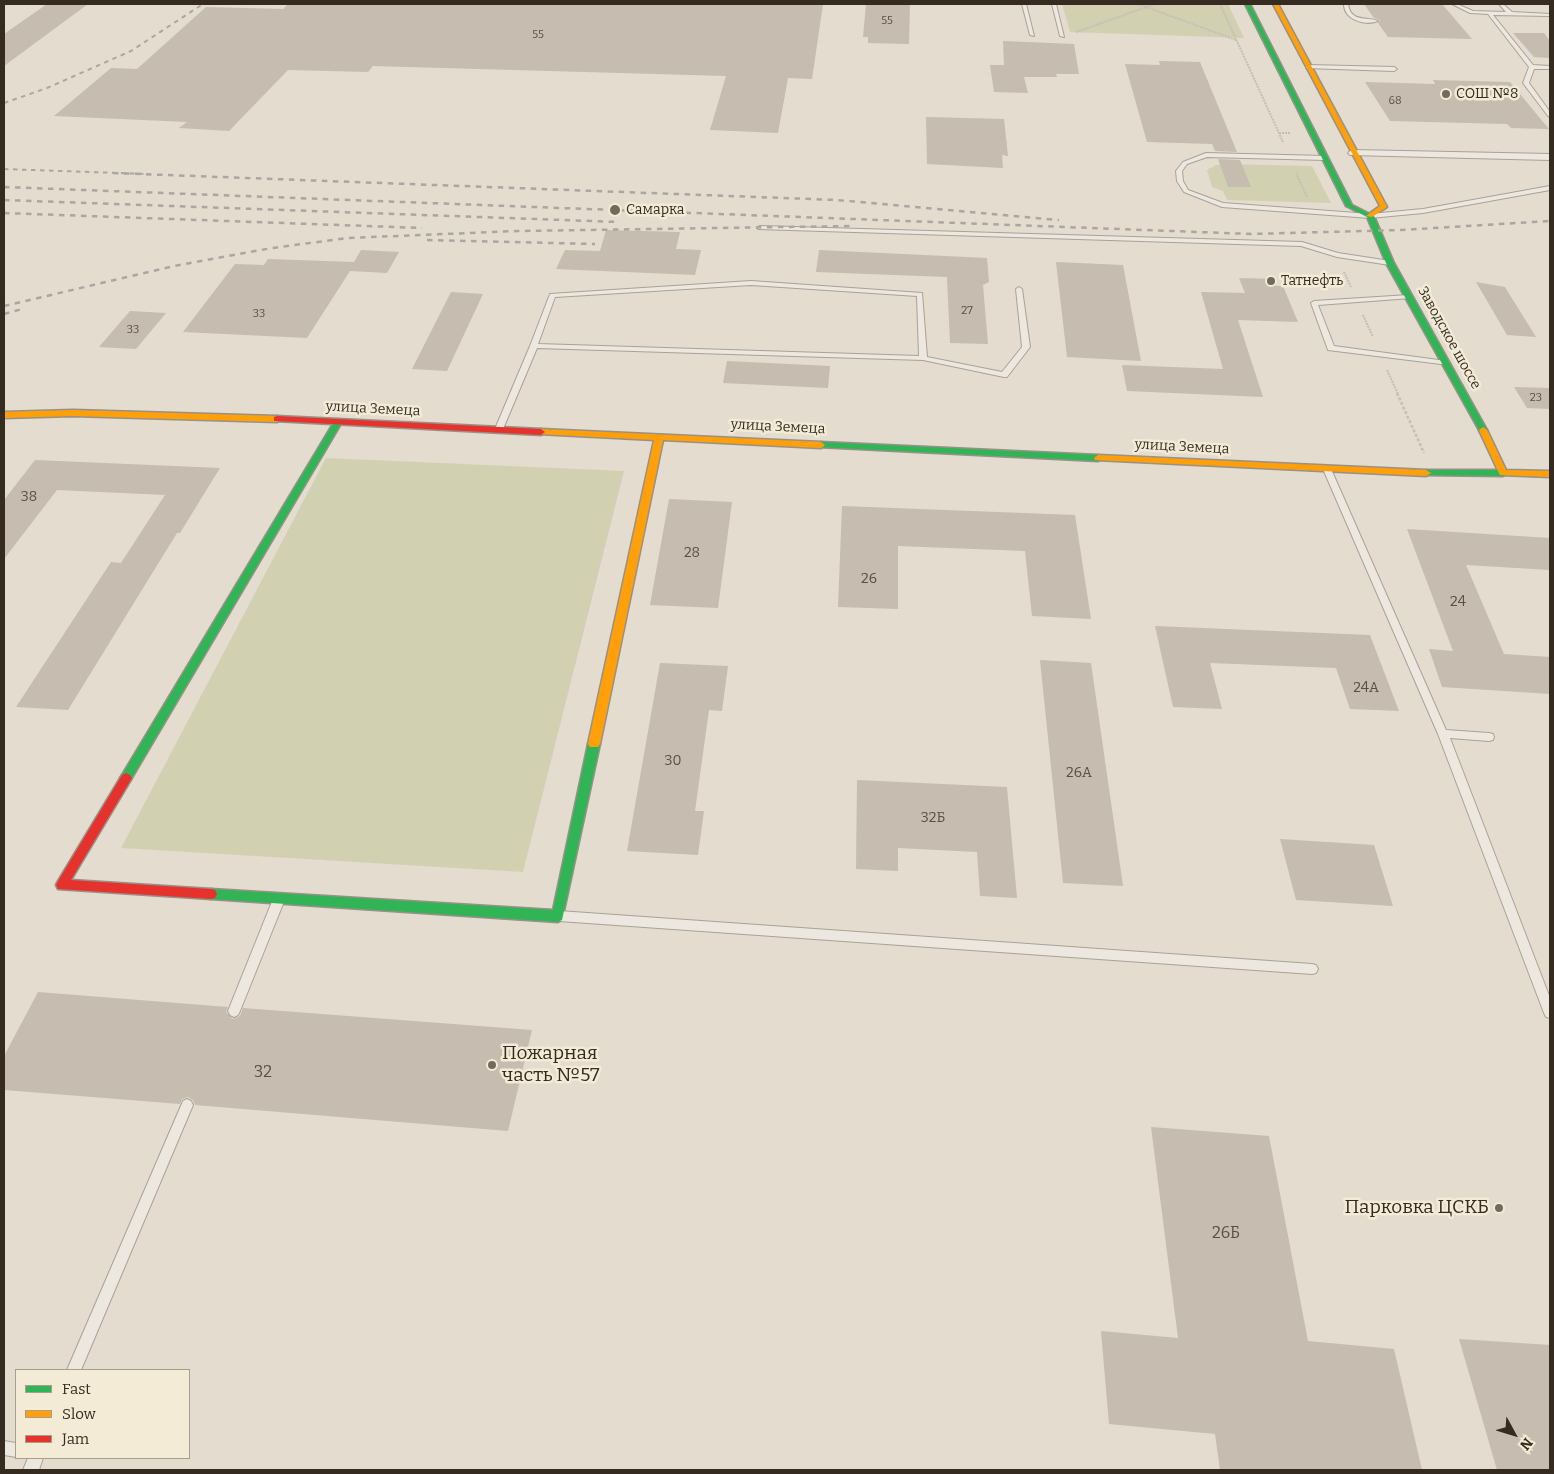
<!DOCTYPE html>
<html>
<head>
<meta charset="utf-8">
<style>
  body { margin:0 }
  #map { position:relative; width:1554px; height:1474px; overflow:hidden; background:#e3dccf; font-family:Bitter,serif }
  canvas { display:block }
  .frame { position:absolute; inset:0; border:5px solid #362b20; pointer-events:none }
  .legend { position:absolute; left:15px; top:1369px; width:175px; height:90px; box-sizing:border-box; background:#f3ebd6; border:1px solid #a79e8d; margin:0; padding:6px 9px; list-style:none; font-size:15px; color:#362b20 }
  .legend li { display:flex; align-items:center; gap:10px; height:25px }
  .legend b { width:25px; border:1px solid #a79e8d }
  .north { position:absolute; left:1489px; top:1409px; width:50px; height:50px; -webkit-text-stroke:4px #f3ebd6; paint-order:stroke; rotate:129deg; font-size:14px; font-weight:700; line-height:20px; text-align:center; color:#362b20 }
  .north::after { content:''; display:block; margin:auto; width:18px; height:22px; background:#362b20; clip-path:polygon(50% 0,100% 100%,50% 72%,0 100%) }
</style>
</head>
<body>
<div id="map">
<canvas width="1554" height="1474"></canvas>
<div class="frame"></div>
<ul class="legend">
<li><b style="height:6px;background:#30b455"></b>Fast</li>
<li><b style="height:6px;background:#ff9f0a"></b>Slow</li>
<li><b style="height:6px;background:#e5322d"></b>Jam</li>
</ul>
<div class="north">N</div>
</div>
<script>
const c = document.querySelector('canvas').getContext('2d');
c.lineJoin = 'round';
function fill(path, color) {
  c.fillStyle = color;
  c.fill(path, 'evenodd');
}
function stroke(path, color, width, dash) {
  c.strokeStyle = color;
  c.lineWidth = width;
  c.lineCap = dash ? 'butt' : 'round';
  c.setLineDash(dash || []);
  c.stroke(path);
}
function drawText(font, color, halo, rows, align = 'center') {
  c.font = font + ' Bitter,serif';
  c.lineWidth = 5;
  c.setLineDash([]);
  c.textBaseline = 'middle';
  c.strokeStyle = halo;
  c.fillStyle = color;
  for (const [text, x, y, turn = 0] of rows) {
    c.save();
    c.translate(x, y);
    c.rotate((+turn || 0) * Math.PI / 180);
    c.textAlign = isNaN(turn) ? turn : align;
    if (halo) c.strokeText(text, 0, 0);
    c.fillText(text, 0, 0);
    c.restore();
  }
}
fill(new Path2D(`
  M1062,4H1228L1244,38L1070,32Z
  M1226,164L1312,166L1331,203L1227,200L1223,191L1212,187L1207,170L1216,165Z
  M326,458L624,471L523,872L121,848Z`), '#d1d1b2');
fill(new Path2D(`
  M47,4H88L4,66V34Z
  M288,4H823L812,79L788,78L778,133L710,130L726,76L373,66L368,72L288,70L229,131L179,128L187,122L54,116L111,68L137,69L206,7L283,9Z
  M866,4H910L909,44L868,43V37H863Z
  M1364,4H1442L1472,39L1388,37L1378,23L1380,20L1374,18Z
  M1513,33H1544L1550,41V58L1534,57Z
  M1003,41L1074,44L1079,74H1056L1057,77H1024L1028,93L994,92L990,65H1004Z
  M1159,61L1200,62L1237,152L1215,151L1212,144L1147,142L1125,64L1160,65Z
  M1433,80L1510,82L1549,129L1511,128L1507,124L1390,121L1365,82L1435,84Z
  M926,117L1004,119L1008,156L1002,155L1003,168L927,164Z
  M1218,159L1240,160L1251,187H1228Z
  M606,230L680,232L676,249L701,250L695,275L556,269L565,250L600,251Z
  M361,250L399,252L387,273L350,271L307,338L183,332L235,264L264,265L268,259L354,262Z
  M819,250L987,258L989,282L983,285L988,344L950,343L947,277L816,272Z
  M1056,262L1123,265L1141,361L1067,357Z
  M1239,278L1274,279L1276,286H1283L1298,322L1238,320L1263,397L1127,391L1122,365L1223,369L1201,292L1245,293Z
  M1476,282L1505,287L1536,337L1507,335Z
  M451,292L483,294L447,371L412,369Z
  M130,311L166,313L136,349L99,347Z
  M727,361L830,366L828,388L723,383Z
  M1514,387L1550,388V409L1527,408Z
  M35,460L220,468L180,533H177L68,710L16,707L111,562L121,563L165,495L57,490L4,559V500Z
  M669,499L732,502L718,608L650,605Z
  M842,506L1075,515L1091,619L1032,616L1025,551L898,546V609L838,607Z
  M1407,529L1550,538V570L1466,565L1504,654L1550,657V694L1442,687L1429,649L1453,651Z
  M1155,626L1370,635L1399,711L1350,709L1336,668L1210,663L1222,709L1173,707Z
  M1040,660L1091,663L1123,886L1063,883Z
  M660,663L728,666L722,711L709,710L695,811H704L698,855L627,851Z
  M857,780L1007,787L1017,898L980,896L977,852L898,848V871L856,869Z
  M1280,839L1374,845L1393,906L1296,900Z
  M38,992L228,1007L226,1012L233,1019L240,1016L243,1008L532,1030L508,1131L195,1105L193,1100L188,1097L182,1099L180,1104L4,1090V1056Z
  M1151,1127L1269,1136L1308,1341L1394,1349L1422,1470H1220L1215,1434L1109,1424L1101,1331L1178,1338Z
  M1459,1339L1550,1345V1470H1497Z`), '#c6bcb0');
const lane = new Path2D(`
  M1022,4H1026L1034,36L1030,35Z
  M1052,4H1056L1064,37L1060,36Z
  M1344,4H1348C1351,23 1366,16 1378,21C1365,26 1344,20 1344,4Z
  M1452,4H1457L1473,11L1506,12L1499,4H1503L1512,12L1550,14V16L1493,15L1533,65L1550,66V69H1534L1529,83L1550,112V117L1548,116L1523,83L1529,67L1488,14L1470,13Z
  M1308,65L1394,67L1397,69L1394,71L1306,68Z
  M1206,153L1325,156L1328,158L1325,160L1207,157L1187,164L1182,171L1183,181L1188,190L1223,203L1370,214L1423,209L1550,186V190L1423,213L1370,218L1222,207L1184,192L1177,181L1176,171L1183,162Z
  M760,226L1302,242L1338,253L1390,261L1393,263L1390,265L1337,257L1301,246L758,229V227Z
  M751,281L922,293L927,357L1002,372L1022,347L1016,289L1019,287L1022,289L1030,347L1007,377H1004L923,360L537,348L503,429L499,431L495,429L530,346L550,294ZM751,285L917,296L919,356L538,344L555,297Z
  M1409,295L1411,296V298L1318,305L1334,346L1446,361H1449V365L1328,350L1311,303L1314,301Z
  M1327,466L1331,469L1446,730L1489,733L1493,734L1494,737L1493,740L1489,741L1450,738L1550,998V1018L1546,1017L1544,1013L1438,734L1323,469Z
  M279,894L283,896L285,899L240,1011L238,1015L234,1017L230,1015L228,1011L273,899L275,896Z
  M559,911L1312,964L1316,965L1318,969L1316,973L1312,974L559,921L555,920L553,916L555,912Z
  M187,1099L191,1101L193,1105L81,1370H67L183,1101Z
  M4,1441L16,1443V1457L4,1455Z
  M28,1458H43L39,1470H23Z`);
const street = new Path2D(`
  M1354,150L1550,154V160L1350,155L1348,153L1350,151Z`);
const fast = new Path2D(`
  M1245,4H1250L1352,205L1374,216L1394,263L1487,430L1486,432H1480L1479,430L1386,263L1367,217L1346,206Z
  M338,419L342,422L130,781H122L120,778L122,775L334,422Z
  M821,442L1098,455L1102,458L1098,461L818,447L817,445Z
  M1426,470H1503L1508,473L1503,476L1423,475L1421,473Z
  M594,740L598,741L600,744L562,920L558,922L211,899L207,898L205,894L207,890L211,889L553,910L588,744L590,741Z`);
const slow = new Path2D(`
  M1273,4H1278L1387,207L1372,217L1366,216L1380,206Z
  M73,410L277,416L281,419L277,422L73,416L4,418V412Z
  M1483,427L1487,430L1506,470L1550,471V477L1500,475L1479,430Z
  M541,429L821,442L825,445L821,448L663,440L600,744L598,747H590L588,744L654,440L538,434V430Z
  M1098,455L1426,470L1431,473L1426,476L1095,460L1094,458Z`);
const jam = new Path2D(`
  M277,416L541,429L545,432L541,435L274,421V417Z
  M126,773L130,775L132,778L71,880L211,889L215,890L217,894L215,898L211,899L58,889L56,885L58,881L122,775Z`);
stroke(lane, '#a8a298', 2);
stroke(street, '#a8a298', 2);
stroke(fast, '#989188', 3);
stroke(slow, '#989188', 3);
stroke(jam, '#989188', 3);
stroke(new Path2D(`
  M1138,4L1236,40
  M1220,4L1283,142
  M1076,32L1155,4
  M1279,133H1291
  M1296,173L1307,197
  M1344,272L1351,287
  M1363,315L1373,337
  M1387,370L1398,394`), '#c4bfb7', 2, [2, 1]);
stroke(new Path2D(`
  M1397,393L1424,453`), '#c4bfb7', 2.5, [3, 2]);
fill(lane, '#ece8df');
fill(street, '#ece8df');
fill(fast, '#30b455');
fill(slow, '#ff9f0a');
fill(jam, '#e5322d');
stroke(new Path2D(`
  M4,103L47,88L131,51L203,4
  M4,169L147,174`), '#aba69f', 2, [4.5, 4.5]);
stroke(new Path2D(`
  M113,173L837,200L1059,220
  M4,187L1251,234L1401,230L1550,221
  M4,200L619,222
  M4,213L422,228
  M427,240L595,244
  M4,306L174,266L272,248L348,238L517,231L853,226
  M4,314L22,309`), '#aba69f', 2.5, [5.5, 5.5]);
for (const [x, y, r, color] of [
  [1446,94,5,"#73695d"],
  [615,210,6,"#73695d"],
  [1271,281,5,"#73695d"],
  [492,1065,5,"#73695d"],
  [1499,1208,5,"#73695d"]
]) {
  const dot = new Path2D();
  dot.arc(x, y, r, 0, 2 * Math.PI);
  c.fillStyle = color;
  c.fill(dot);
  stroke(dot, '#f3ebd6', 2);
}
drawText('11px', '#5a4f44', null, [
  ["55",887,21],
  ["55",538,35],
  ["68",1395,101],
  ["27",967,311],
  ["33",259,314],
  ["33",133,330],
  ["23",1536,398]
]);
drawText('14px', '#362b20', '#f3ebd6', [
  ["СОШ №8",1456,94],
  ["Самарка",626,210],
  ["Татнефть",1281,281]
], 'left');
drawText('14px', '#362b20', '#f3ebd6', [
  ["Заводское шоссе",1449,338,61],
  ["улица Земеца",373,409,3],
  ["улица Земеца",778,427,3],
  ["улица Земеца",1182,447,3]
]);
drawText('14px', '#5a4f44', null, [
  ["38",29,497],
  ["28",692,553],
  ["26",869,579],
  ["24",1458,602],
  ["24А",1366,688],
  ["30",673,761],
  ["26А",1079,773],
  ["32Б",933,818]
]);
drawText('16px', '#5a4f44', null, [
  ["32",263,1073],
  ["26Б",1226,1234]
]);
drawText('19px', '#362b20', '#f3ebd6', [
  ["Пожарная",502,1054],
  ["часть №57",502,1076],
  ["Парковка ЦСКБ",1489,1208,"right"]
], 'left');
</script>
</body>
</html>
